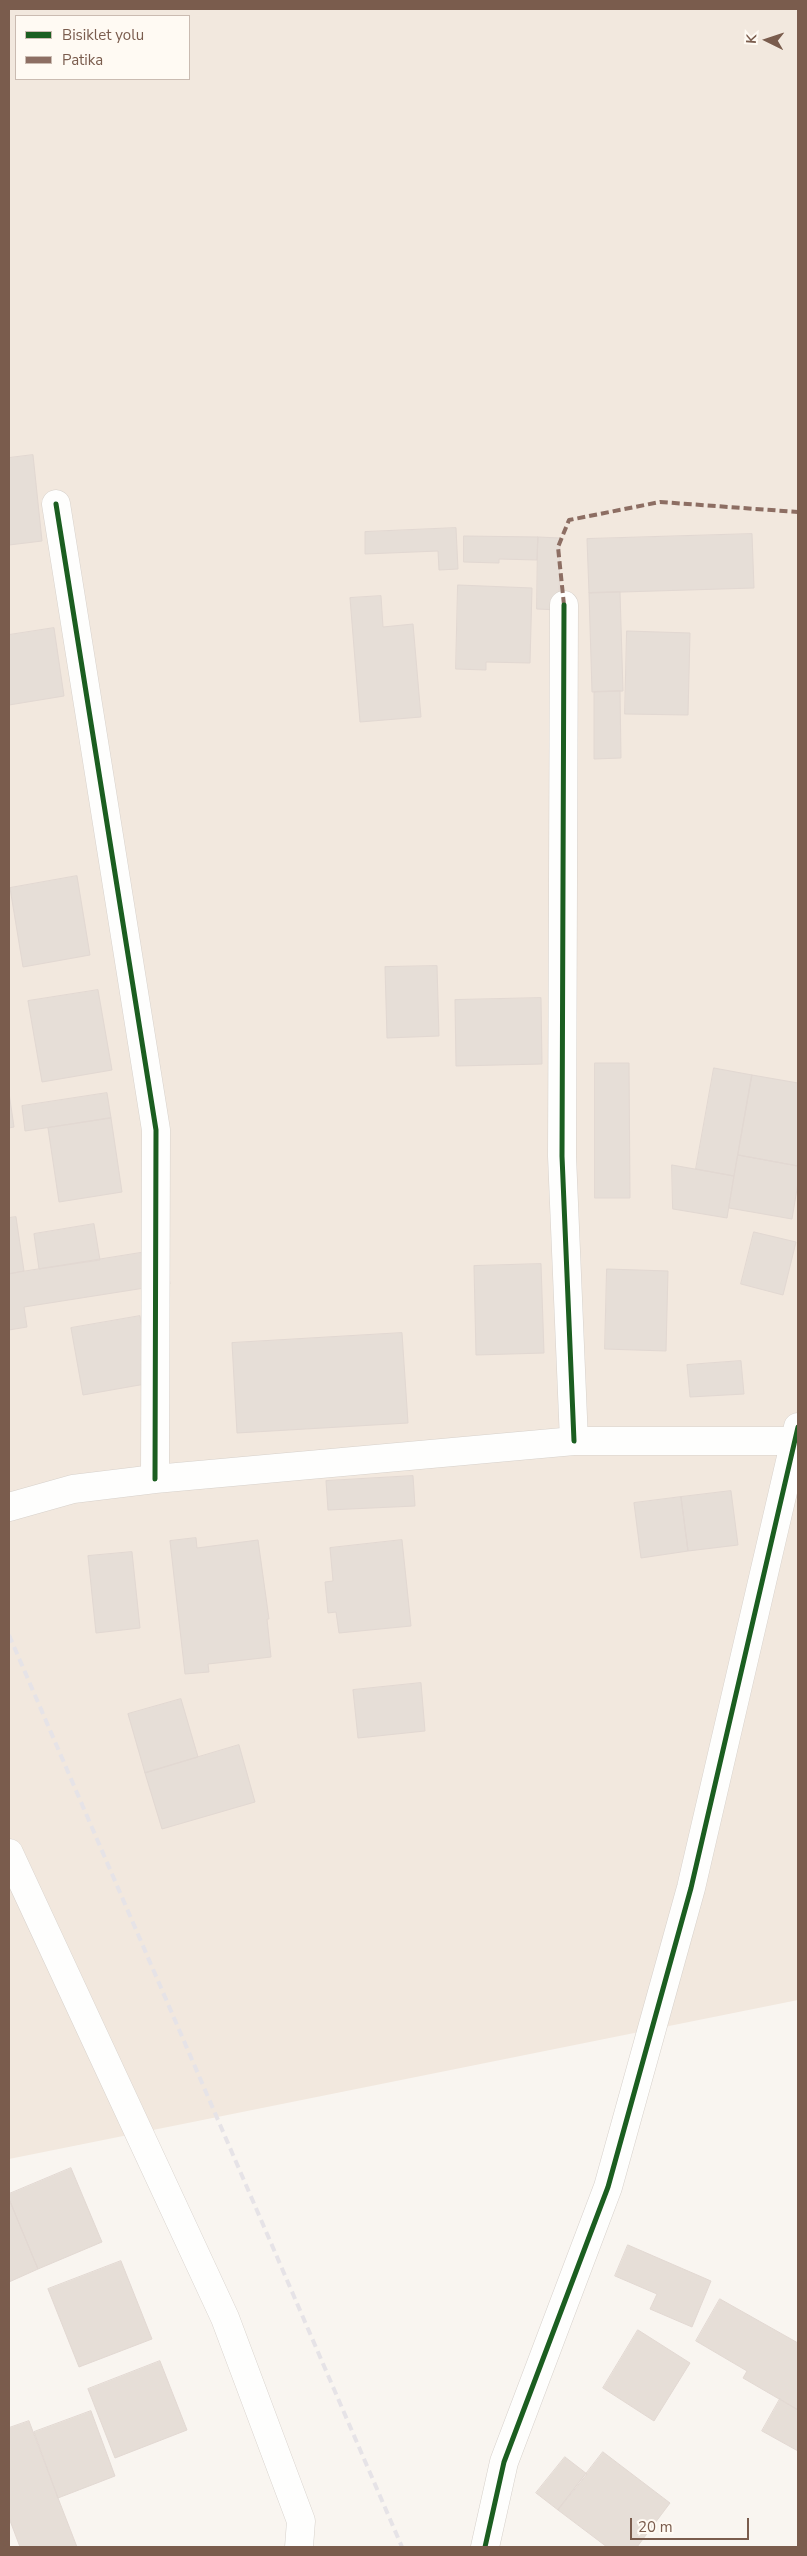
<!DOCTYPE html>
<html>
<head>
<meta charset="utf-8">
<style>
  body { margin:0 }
  #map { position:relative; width:807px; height:2556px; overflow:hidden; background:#f9f5f0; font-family:"Nunito Sans",sans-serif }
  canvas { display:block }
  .frame { position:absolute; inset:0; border:10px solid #7a5c4d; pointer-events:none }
  .legend { position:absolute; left:15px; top:15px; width:175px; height:65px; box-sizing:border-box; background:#fffaf3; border:1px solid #cabbb1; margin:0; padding:6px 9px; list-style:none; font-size:15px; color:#7a5c4d }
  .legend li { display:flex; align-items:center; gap:10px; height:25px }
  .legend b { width:25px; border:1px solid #cabbb1 }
  .north { position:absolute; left:742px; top:15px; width:50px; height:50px; -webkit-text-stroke:4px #fffaf3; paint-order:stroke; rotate:274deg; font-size:14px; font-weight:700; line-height:20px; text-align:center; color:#7a5c4d }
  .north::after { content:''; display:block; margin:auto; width:18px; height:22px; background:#7a5c4d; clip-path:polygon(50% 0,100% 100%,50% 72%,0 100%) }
  .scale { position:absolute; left:630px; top:2518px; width:119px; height:22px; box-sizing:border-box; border:2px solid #7a5c4d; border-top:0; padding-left:6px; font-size:15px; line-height:18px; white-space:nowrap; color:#7a5c4d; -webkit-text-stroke:4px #fffaf3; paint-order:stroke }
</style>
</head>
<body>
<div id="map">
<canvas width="807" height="2556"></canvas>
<div class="frame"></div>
<ul class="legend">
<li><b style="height:6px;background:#1b5e20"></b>Bisiklet yolu</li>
<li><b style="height:6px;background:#8d6e63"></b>Patika</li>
</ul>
<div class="north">K</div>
<div class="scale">20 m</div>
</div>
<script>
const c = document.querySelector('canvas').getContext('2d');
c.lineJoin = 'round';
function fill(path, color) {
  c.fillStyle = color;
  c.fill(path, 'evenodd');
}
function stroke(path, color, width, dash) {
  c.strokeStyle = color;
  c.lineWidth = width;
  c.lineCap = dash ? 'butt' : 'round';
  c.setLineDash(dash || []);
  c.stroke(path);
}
fill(new Path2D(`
  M9,9H798V2000L9,2159ZM16,16H189V79H16Z`), '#f2e8de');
const building = new Path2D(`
  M33,455L42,541L9,545V458Z
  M456,528L458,569L439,570L438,551L365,554V532Z
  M752,534L754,588L589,593L587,539Z
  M464,536L538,537L537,560L499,559V563L464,562Z
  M538,537L560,538L559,610L537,609Z
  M458,585L532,588L530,663L486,662V670L456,669Z
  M620,592L623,691L592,692L589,593Z
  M381,596L383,627L413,624L421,717L360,722L350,598Z
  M54,628L64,696L9,705V635Z
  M627,631L690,633L688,715L625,714Z
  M620,691L621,758L594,759V692Z
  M77,876L90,955L23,967L10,888Z
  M437,966L439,1036L387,1038L385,967Z
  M98,990L112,1070L42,1082L28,1001Z
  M541,998L542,1064L456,1066L455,1000Z
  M595,1063H629L630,1198H595Z
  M714,1068L752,1075L734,1176L696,1169Z
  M752,1075L798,1083V1166L738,1155Z
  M9,1093L14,1127L9,1128Z
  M107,1093L111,1118L25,1131L22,1106Z
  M111,1118L122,1192L59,1202L48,1128Z
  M738,1155L798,1166V1183L792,1219L729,1208Z
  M672,1165L734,1176L727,1218L673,1209Z
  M16,1217L24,1271L9,1274V1218Z
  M94,1224L100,1260L39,1269L34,1234Z
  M754,1232L796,1242L783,1295L741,1284Z
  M165,1249L170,1284L24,1307L27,1327L9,1330V1274Z
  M541,1264L544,1353L476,1355L474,1266Z
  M607,1269L668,1271L666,1351L605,1349Z
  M140,1316L151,1383L83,1395L71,1328Z
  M402,1333L408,1423L237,1433L232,1343Z
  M741,1361L744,1394L690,1397L687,1365Z
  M413,1476L415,1506L328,1510L326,1481Z
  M731,1491L738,1545L688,1551L681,1497Z
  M681,1497L688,1551L641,1558L634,1503Z
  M196,1538L197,1548L258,1540L269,1619H267L271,1657L208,1664L209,1672L185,1674L170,1541Z
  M402,1540L411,1626L339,1633L336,1612L328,1613L325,1582L333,1581L330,1548Z
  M132,1552L140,1628L96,1633L88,1556Z
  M421,1683L425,1731L358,1738L353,1690Z
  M181,1699L198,1757L145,1773L128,1714Z
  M239,1745L255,1802L162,1829L145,1773Z
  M71,2168L102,2242L38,2269L9,2199V2194Z
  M9,2199L38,2269L9,2282Z
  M628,2245L711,2281L692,2327L650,2309L657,2294L615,2276Z
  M121,2261L152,2339L79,2367L48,2289Z
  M720,2299L798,2343V2410L743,2378L747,2371L696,2341Z
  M638,2330L690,2363L654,2421L603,2388Z
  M160,2361L187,2430L115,2458L88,2389Z
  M780,2399L798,2410V2451L762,2431Z
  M91,2411L115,2476L58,2498L34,2432Z
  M29,2421L58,2498L77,2547H20L9,2518V2428Z
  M603,2452L670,2503L637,2547H607L558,2510Z
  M565,2457L587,2474L558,2510L536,2493Z`);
fill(building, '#e6ded7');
stroke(building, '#e2d8d2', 1);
const street = new Path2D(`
  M56,504L156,1130L155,1479
  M564,605L562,1156L574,1441
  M9,1507L73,1489L155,1479L574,1441H798
  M9,1853L225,2318L301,2521L299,2547
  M485,2547L504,2462L608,2187L691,1888L798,1427`);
stroke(street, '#d7d1cb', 29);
stroke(street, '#fefefd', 28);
stroke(new Path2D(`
  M9,1635L402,2547`), '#e6e3e7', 4, [8, 5]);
stroke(new Path2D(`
  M564,605L558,547L569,520L660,502L798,512`), '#8d6e63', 4, [8, 4]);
stroke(new Path2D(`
  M56,504L156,1130L155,1479
  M564,605L562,1156L574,1441
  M485,2547L504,2462L608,2187L691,1888L798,1427`), '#1b5e20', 5);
</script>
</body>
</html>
